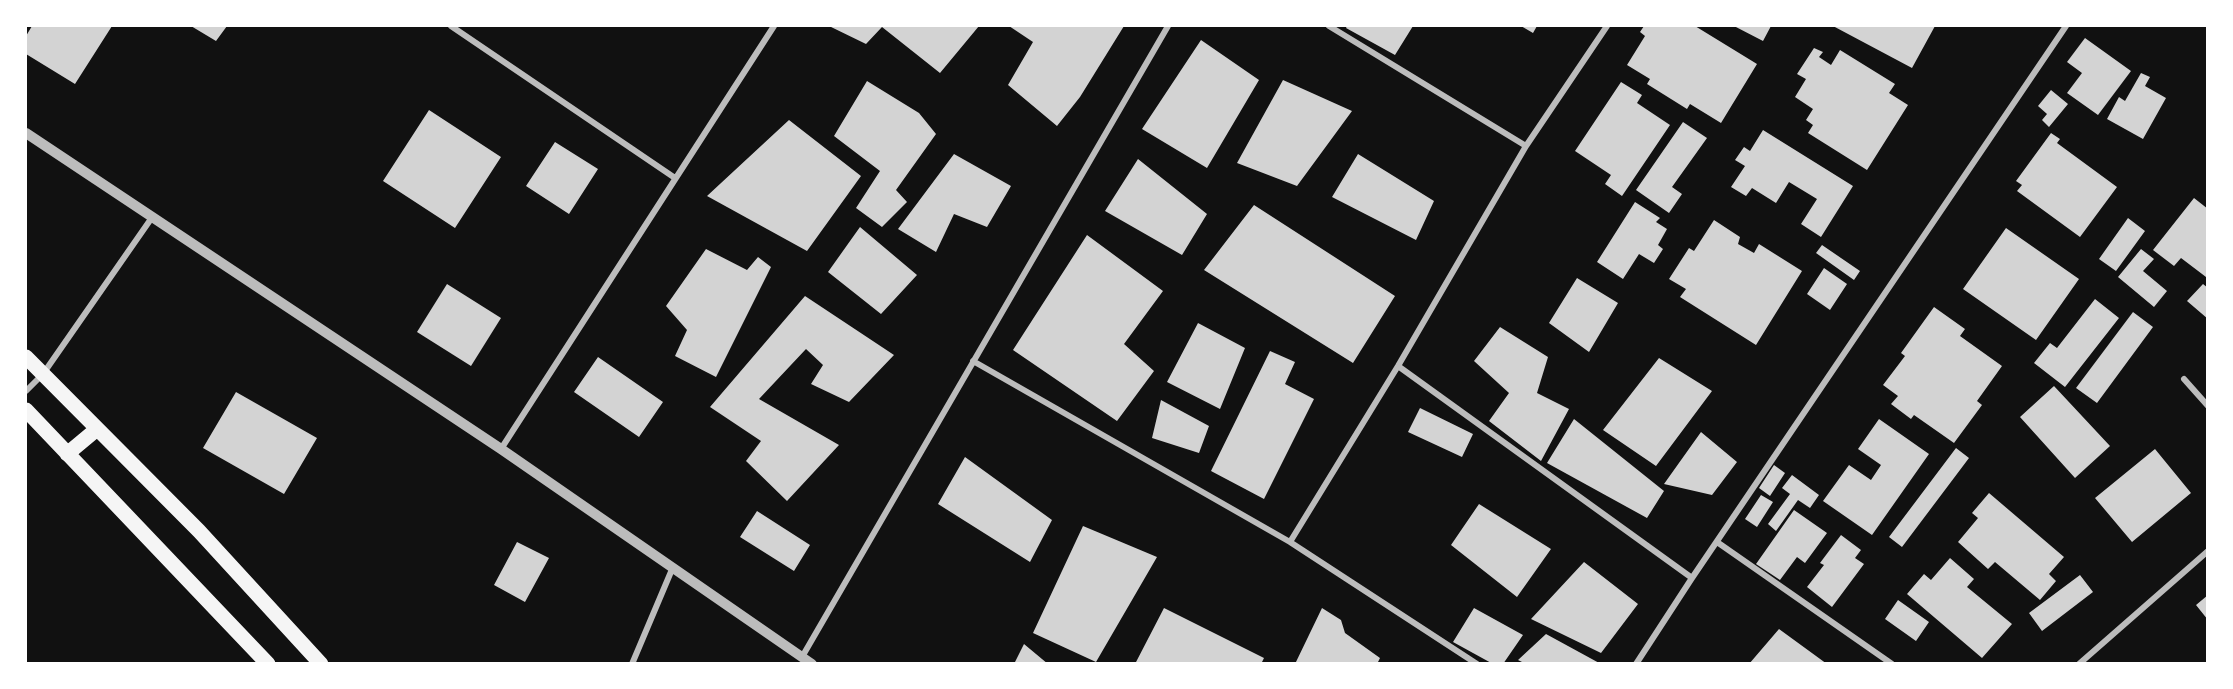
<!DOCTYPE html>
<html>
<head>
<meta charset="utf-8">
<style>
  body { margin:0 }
  #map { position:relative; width:2233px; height:689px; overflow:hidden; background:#111; font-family:"Varela Round",sans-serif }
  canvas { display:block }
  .frame { position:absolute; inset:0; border:27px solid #fff; pointer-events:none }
</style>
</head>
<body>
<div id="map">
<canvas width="2233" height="689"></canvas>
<div class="frame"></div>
</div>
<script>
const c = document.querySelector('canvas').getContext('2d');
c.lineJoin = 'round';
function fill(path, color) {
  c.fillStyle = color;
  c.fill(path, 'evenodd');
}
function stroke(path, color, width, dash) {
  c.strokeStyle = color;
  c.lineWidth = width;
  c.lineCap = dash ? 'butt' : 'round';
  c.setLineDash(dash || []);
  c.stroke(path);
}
fill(new Path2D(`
  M32,26H112L75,84L26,54V36Z
  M191,26H227L216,41Z
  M829,26H979L940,73L882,27L866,44Z
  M1009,26H1124L1080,97L1057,126L1008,85L1033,42Z
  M1347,26H1413L1395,55L1346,28Z
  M1521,26H1537L1533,33Z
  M1644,26H1695L1757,64L1721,123L1690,104L1687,109L1647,84L1650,79L1627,65L1645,36L1640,32Z
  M1734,26H1771L1763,41Z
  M1833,26H1935L1912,68Z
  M2085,38L2131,71L2098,115L2067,93L2082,73L2067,62Z
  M1201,40L1259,80L1207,168L1142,129Z
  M1814,48L1823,52L1819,57L1831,65L1840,50L1895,84L1889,93L1908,105L1867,170L1808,133L1813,125L1806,120L1813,109L1795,97L1806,79L1797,74Z
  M2141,73L2150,77L2145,86L2166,98L2143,139L2107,119L2119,97L2125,101Z
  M1283,80L1352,111L1297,186L1237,163Z
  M867,81L919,113L936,134L896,190L907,202L882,227L856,208L880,171L834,136Z
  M1621,82L1642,95L1637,103L1670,125L1622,196L1605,184L1611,175L1575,151Z
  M2051,90L2068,104L2049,127L2042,120L2047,114L2038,106Z
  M429,110L501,157L455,228L383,181Z
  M789,120L861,176L807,251L707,196Z
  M1683,122L1707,138L1672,187L1682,194L1669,213L1636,190Z
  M1763,130L1853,186L1821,237L1801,224L1817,199L1789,182L1776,203L1752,188L1746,196L1731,187L1745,166L1735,160L1744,147L1750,151Z
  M2051,133L2060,139L2057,143L2117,187L2080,237L2017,191L2022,185L2016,181Z
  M555,142L598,169L569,214L526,186Z
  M954,154L1011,186L987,227L954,214L936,252L898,229Z
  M1358,154L1434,201L1416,240L1332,197Z
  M1138,159L1207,214L1182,255L1105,211Z
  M2194,198L2208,209L2206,277L2181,258L2174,266L2153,250Z
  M1635,202L1660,218L1656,222L1667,229L1658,245L1663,249L1654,263L1639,254L1623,279L1597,262Z
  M1254,205L1395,296L1353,363L1204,270Z
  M2128,218L2145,231L2116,271L2099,259Z
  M1714,220L1740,237L1738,244L1754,253L1759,244L1802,271L1756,345L1680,297L1686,289L1669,279L1689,248L1694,251Z
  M860,227L917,275L881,314L828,272Z
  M2006,228L2079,279L2036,340L1963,289Z
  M1087,235L1163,291L1124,344L1154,371L1117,421L1013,350Z
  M1822,245L1860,271L1854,280L1816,253Z
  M706,249L747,270L758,257L771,267L716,377L675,356L687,330L666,306Z
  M2141,249L2154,259L2143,271L2167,291L2154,307L2118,277Z
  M1824,268L1847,284L1830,310L1807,294Z
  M1577,278L1618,303L1589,352L1549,323Z
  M447,284L501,318L471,366L417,332Z
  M2203,284L2208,288V319L2187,301Z
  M805,296L894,355L849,402L811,384L823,365L806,349L759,399L839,445L787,501L746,461L761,441L710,407Z
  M2095,299L2119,318L2065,387L2034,363L2050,343L2057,348Z
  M1934,307L1965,329L1960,336L2002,366L1977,401L1982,405L1954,443L1914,415L1911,419L1891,404L1898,396L1883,385L1905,356L1901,353Z
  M2133,312L2153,327L2097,403L2076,388Z
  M1198,323L1245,348L1220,409L1167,382Z
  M1500,327L1548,357L1537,393L1569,409L1541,461L1489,421L1509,393L1474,361Z
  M1270,351L1295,362L1285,384L1314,399L1264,499L1211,471Z
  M598,357L663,402L639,437L574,392Z
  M1659,358L1712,391L1656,466L1603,430Z
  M2054,386L2110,446L2075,478L2020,417Z
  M236,392L317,438L284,494L203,448Z
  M1161,400L1209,426L1199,453L1152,438Z
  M1420,408L1473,434L1462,457L1408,432Z
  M1574,419L1664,491L1647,518L1547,463Z
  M1879,419L1929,454L1872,535L1823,501L1849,465L1871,480L1881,465L1858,449Z
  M1701,432L1737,462L1712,495L1664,484Z
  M1956,448L1969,458L1902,547L1889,537Z
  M2155,449L2191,493L2132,542L2095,498Z
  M965,457L1052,520L1030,562L938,504Z
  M1774,465L1785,473L1770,496L1759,488Z
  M1792,475L1819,495L1810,508L1798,500L1776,531L1768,524L1790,494L1782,488Z
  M1989,493L2064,557L2049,574L2056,581L2040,600L1995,562L1988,569L1958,542L1978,518L1972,513Z
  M1761,495L1773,502L1757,527L1745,519Z
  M1479,504L1551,549L1517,597L1451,545Z
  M1794,510L1827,533L1805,563L1797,557L1780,580L1756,564Z
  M757,511L810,545L794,571L740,537Z
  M1083,526L1157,557L1096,662L1033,633Z
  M1841,535L1861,550L1855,558L1864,564L1832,607L1807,587L1824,565L1820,563Z
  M517,542L549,558L525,602L494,585Z
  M1950,558L1974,579L1967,587L2012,624L1982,658L1907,594L1924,574L1931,580Z
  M1584,562L1638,604L1601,653L1531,619Z
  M2080,575L2093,592L2042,631L2029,613Z
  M2208,595V620L2196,605Z
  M1898,600L1929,622L1916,641L1885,619Z
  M1164,608L1264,658L1261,664H1135Z
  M1322,608L1341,620L1345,633L1380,658L1377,664H1295Z
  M1474,608L1523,635L1503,664H1493L1453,642Z
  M1779,629L1827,664H1749Z
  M1546,634L1601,664H1526L1518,660Z
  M1024,644L1048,664H1014Z`), '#d3d3d3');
stroke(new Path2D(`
  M451,26L675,178
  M1329,26L1526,146
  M973,361L1290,542L1477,664
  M1398,366L1692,578
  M2184,379L2208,406
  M26,391L43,374L153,216
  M501,449L774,26
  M1290,542L1398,366L1526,146L1607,26
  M1717,542L1892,664
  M802,657L1168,26
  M632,664L673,567
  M1636,664L1692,578L2066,26
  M2079,664L2208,551`), '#bcbcbc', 6);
stroke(new Path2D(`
  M26,133L501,449L812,664`), '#bcbcbc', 10);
stroke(new Path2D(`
  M26,357L199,531L321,664
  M26,410L268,664
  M67,454L97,429`), '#f5f5f5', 15);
</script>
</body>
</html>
